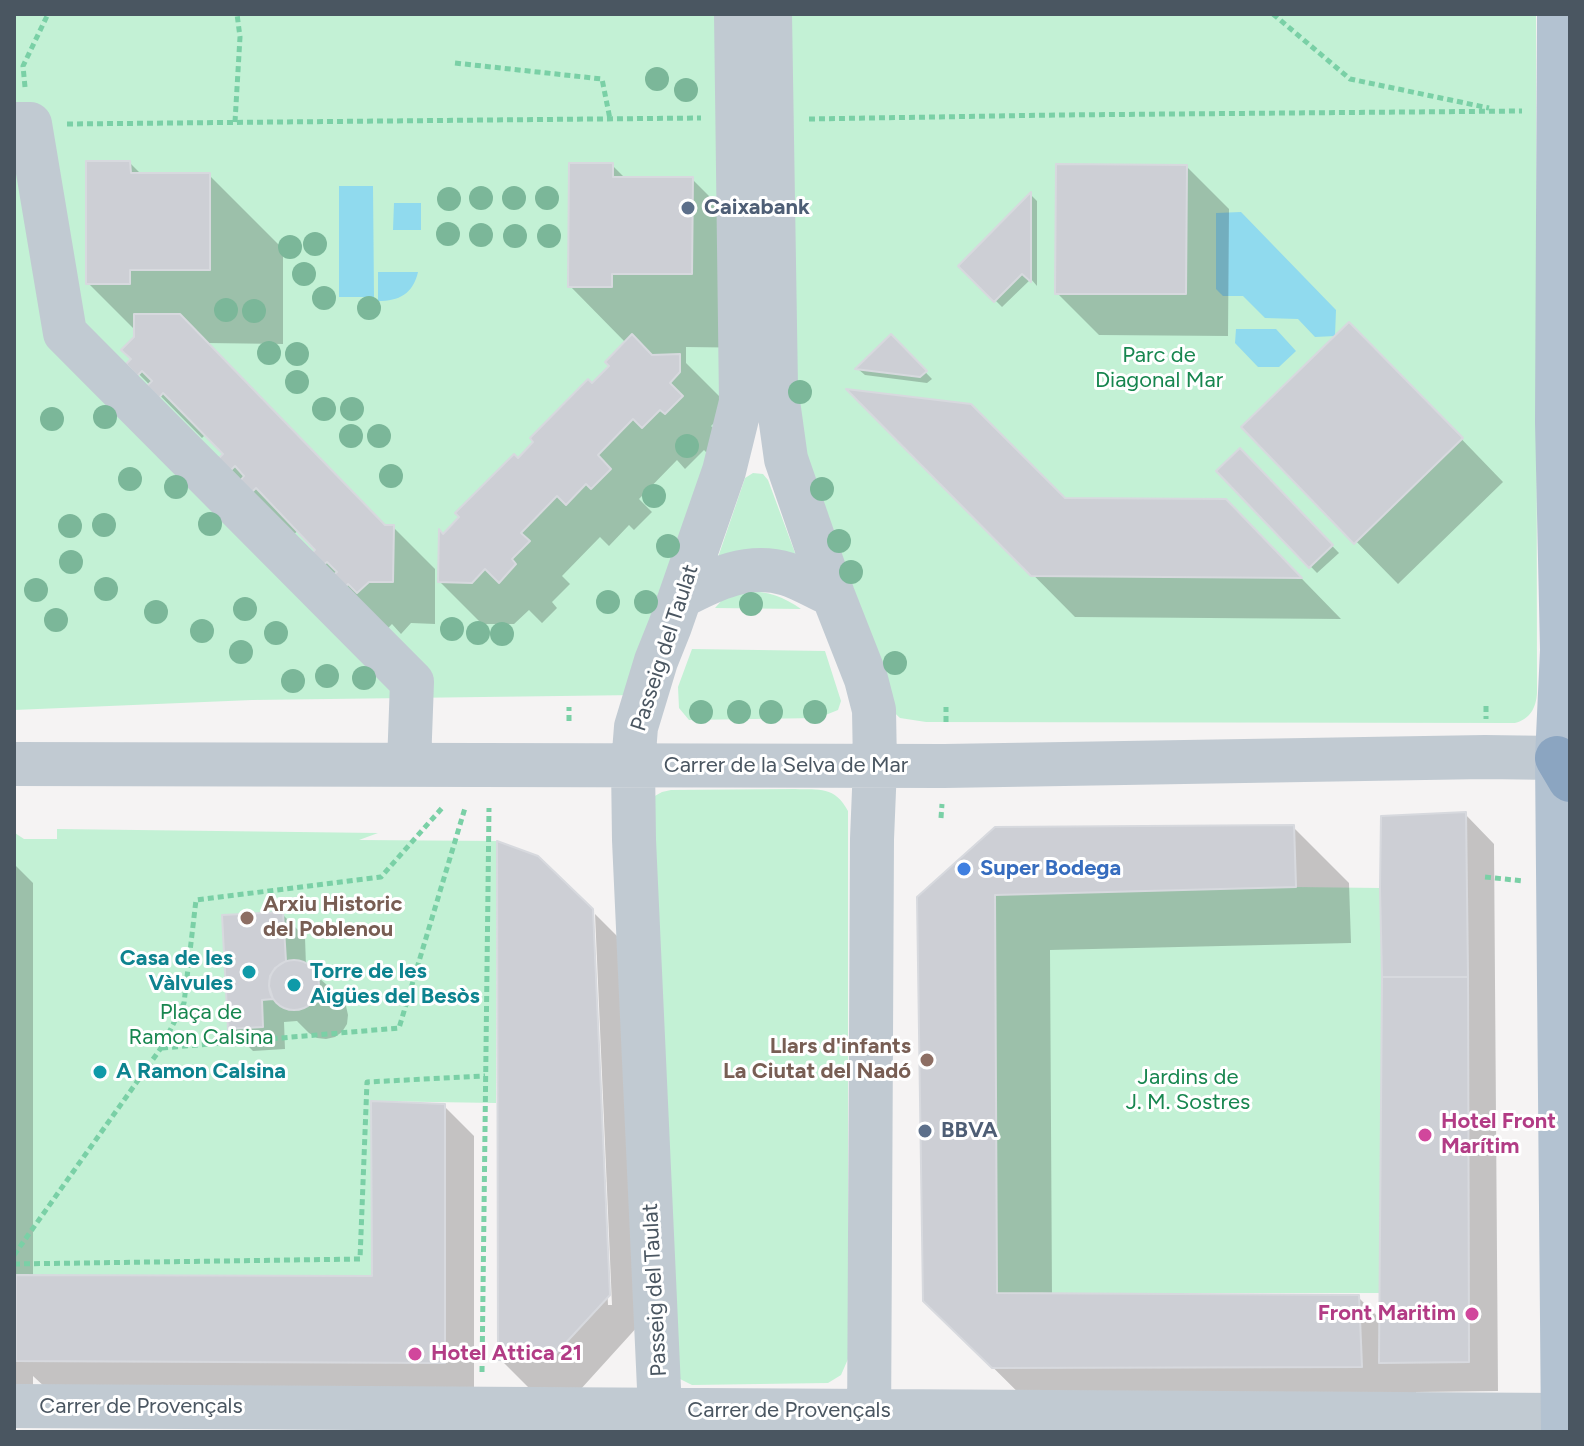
<!DOCTYPE html>
<html>
<head>
<meta charset="utf-8">
<style>
  body { margin:0 }
  #map { position:relative; width:1584px; height:1446px; overflow:hidden; background:#f5f3f3; font-family:Figtree,sans-serif }
  canvas { display:block }
  .frame { position:absolute; inset:0; border:16px solid #4a5661; pointer-events:none }
</style>
</head>
<body>
<div id="map">
<canvas width="1584" height="1446"></canvas>
<div class="frame"></div>
</div>
<script>
const c = document.querySelector('canvas').getContext('2d');
c.lineJoin = 'round';
function fill(path, color) {
  c.fillStyle = color;
  c.fill(path, 'evenodd');
}
function stroke(path, color, width, dash) {
  c.strokeStyle = color;
  c.lineWidth = width;
  c.lineCap = dash ? 'butt' : 'round';
  c.setLineDash(dash || []);
  c.stroke(path);
}
function drawText(font, color, halo, rows, align = 'center') {
  c.font = font + ' Figtree,sans-serif';
  c.lineWidth = 6;
  c.setLineDash([]);
  c.textBaseline = 'middle';
  c.strokeStyle = halo;
  c.fillStyle = color;
  for (const [text, x, y, turn = 0] of rows) {
    c.save();
    c.translate(x, y);
    c.rotate((+turn || 0) * Math.PI / 180);
    c.textAlign = isNaN(turn) ? turn : align;
    if (halo) c.strokeText(text, 0, 0);
    c.fillText(text, 0, 0);
    c.restore();
  }
}
fill(new Path2D(`
  M14,14H724L726,409L637,695L252,700L14,710Z
  M782,14H1536L1537,693C1536,708 1530,719 1515,723L926,722L900,718L885,704L792,458Z
  M753,473L763,474L768,480L801,569H714L745,478Z
  M742,591C765,590 783,596 801,609L715,608L723,599Z
  M692,649L825,651L841,701L838,710L818,718L689,720L679,708L678,687Z
  M795,789C819,790 835,786 848,811V1359L841,1375L828,1383L692,1385L676,1377L653,797L662,792L671,790Z
  M57,829L378,833L359,840L497,841L496,1103L371,1101L372,1276L14,1275V839L15,833L24,839H57Z
  M1296,887L1380,888L1382,977L1380,1293H997L995,895Z`), '#c3f1d5');
fill(new Path2D(`
  M339,186H373L374,297H339Z
  M394,203H421V230H393Z
  M1241,212L1336,310L1335,336L1315,337L1298,319L1265,318L1243,296H1223L1216,289V213Z
  M378,272H418C413,294 399,301 378,301Z
  M1236,329H1276L1296,351L1279,367H1258L1235,343Z`), '#90daee');
fill(new Path2D(`
  M130,163L142,175H209L283,249V344L206,343L385,527H393L435,569V624L411,623L401,634L392,624L387,629L313,555L318,550L299,530L294,534L221,459L226,454L206,434L202,438L129,364L133,359L136,331L88,283Z
  M612,165L626,179H692L766,253L765,348L686,347V363L722,399V415L711,426L724,439L709,455L704,450L685,469L677,460L639,499L652,512L634,530L629,525L609,546L600,537L562,576L570,584L552,602L557,608L542,623L529,610L514,624H482L440,582L443,536L612,366L626,343L570,286Z
  M1186,166L1229,209L1228,336L1099,335L1057,293Z
  M1031,195L1037,201V286L1031,279L1002,307L961,266Z
  M891,337L932,379L927,383L865,375L858,369Z
  M1391,366L1503,482L1398,584L1244,427Z
  M851,391L1064,500L1268,544L1341,619L1075,617Z
  M1240,451L1339,553L1317,573L1218,471Z
  M1465,814L1494,844L1498,1391L1416,1392L1417,1423L1050,1424L925,1300L919,898L1293,827L1349,883L1351,943L1050,950L1052,1296L1358,1297L1381,1320Z
  M14,864L33,883V1277L374,1278L444,1106L474,1136V1392L48,1390L33,1376V1402H14Z
  M591,910L608,1305H612L595,914L622,941L639,1325L580,1390L530,1389L500,1359Z
  M282,914L305,937L306,966L341,998L346,1006L348,1015L347,1024L342,1032L335,1037L326,1039L317,1038L309,1033L297,1021L284,1022L285,1049L253,1051L230,1028Z`), '#0003');
const building = new Path2D(`
  M86,161H130L131,173H210V270H130V284H86Z
  M569,163H613V177H693L692,274H612V287H568Z
  M1056,164L1187,165L1186,294H1055Z
  M1031,192V282L1022,274L994,302L958,266Z
  M134,314H180L385,525H394L393,582H369L357,593L348,584L344,588L332,576L337,572L327,562L322,566L311,555L315,550L256,488L251,493L240,481L244,476L235,466L230,471L218,459L223,454L163,393L159,398L147,386L152,381L142,371L137,376L126,364L131,359L121,350L134,337Z
  M1349,322L1463,438L1354,544L1241,427Z
  M632,334L652,355L680,354V372L670,383L683,396L665,414L660,410L642,428L633,419L598,455L611,469L591,489L586,484L566,505L557,496L521,533L530,541L512,559L516,564L499,583L485,569L472,583L438,582L439,529L443,534L459,517L455,513L514,454L518,458L533,442L530,438L588,379L592,383L609,366L605,362Z
  M891,334L927,371L920,377L855,369Z
  M846,389L971,404L1065,498L1226,499L1302,578L1031,576Z
  M1240,448L1333,545L1309,568L1216,471Z
  M1466,812L1468,977H1382L1380,888L1381,816Z
  M1294,825L1296,887L995,895L997,1293L1359,1295L1362,1367L992,1368L923,1301L917,897L995,827Z
  M497,841L538,856L593,909L610,1295L549,1361L498,1360Z
  M283,912L286,961L275,968L270,976L269,986L273,999L262,1000L263,1027L228,1029L222,915Z
  M269 985a25 25 0 1 1 50 0a25 25 0 1 1-50 0Z
  M1382,977H1468L1469,1362L1379,1363Z
  M371,1101L445,1104V1363L16,1361V1275L372,1276Z`);
fill(building, '#cdcfd5');
stroke(building, '#d7d9de', 2);
stroke(new Path2D(`
  M1273,14L1350,79L1489,108
  M455,63L602,79L610,119
  M25,87L23,66L48,14
  M809,119L1057,115L1522,111
  M235,122L240,37L237,14
  M67,124L701,118
  M1486,706V719
  M569,721V707
  M946,722V707
  M941,818L942,804
  M1485,877L1524,881
  M162,1048L399,1028L465,808
  M14,1255L161,1048L184,1003L196,900L381,877L442,808
  M14,1264L360,1259L367,1082L485,1076
  M482,1372L489,808`), '#7ad0a6', 5, [6, 4]);
stroke(new Path2D(`
  M770,14L776,387L786,459L833,595L866,679L874,710L875,766L872,839L869,1432
  M14,124H30L65,333L412,682L409,764
  M680,597C714,579 749,562 787,574C803,579 818,589 833,595
  M14,764L944,766L1485,757L1557,758
  M14,1406L1563,1415
  M661,1432L634,840L633,765L636,727L656,661L670,626L724,471L741,402L736,14`), '#c1cad2', 44);
stroke(new Path2D(`
  M1559,14L1557,422L1562,650L1557,758L1563,1432`), '#b3c2d1', 44);
stroke(new Path2D(`
  M1557,758L1570,780`), '#8ba5c1', 44);
c.fillStyle = '#7bb799';
for (const [x, y] of [
  [657,79],
  [686,90],
  [481,198],
  [514,198],
  [547,198],
  [449,199],
  [448,234],
  [481,235],
  [515,236],
  [549,236],
  [315,244],
  [290,247],
  [304,274],
  [324,298],
  [369,308],
  [226,310],
  [254,311],
  [269,353],
  [297,354],
  [297,382],
  [800,392],
  [324,409],
  [352,409],
  [105,417],
  [52,419],
  [351,436],
  [379,436],
  [687,446],
  [391,476],
  [130,479],
  [176,487],
  [822,489],
  [654,496],
  [210,524],
  [104,525],
  [70,526],
  [839,541],
  [668,546],
  [71,562],
  [851,572],
  [106,589],
  [36,590],
  [608,602],
  [646,602],
  [751,604],
  [245,609],
  [156,612],
  [56,620],
  [452,629],
  [202,631],
  [276,633],
  [478,633],
  [502,634],
  [241,652],
  [895,663],
  [327,676],
  [364,678],
  [293,681],
  [701,712],
  [739,712],
  [771,712],
  [815,712]
]) {
  c.beginPath();
  c.arc(x, y, 12, 0, 2 * Math.PI);
  c.fill();
}
for (const [x, y, r, color] of [
  [688,208,8,"#5c6f8a"],
  [964,869,8,"#3f7fe0"],
  [247,918,8,"#8d6e63"],
  [249,972,8,"#0f9aa8"],
  [294,985,8,"#0f9aa8"],
  [927,1060,8,"#8d6e63"],
  [100,1072,8,"#0f9aa8"],
  [925,1131,8,"#5c6f8a"],
  [1425,1135,8,"#d1479c"],
  [1472,1314,8,"#d1479c"],
  [415,1354,8,"#d1479c"]
]) {
  const dot = new Path2D();
  dot.arc(x, y, r, 0, 2 * Math.PI);
  c.fillStyle = color;
  c.fill(dot);
  stroke(dot, '#fff', 3);
}
drawText('bold 22px', '#4e5e75', '#fff', [
  ["Caixabank",704,208],
  ["BBVA",941,1131]
], 'left');
drawText('22px', '#17864f', '#fff', [
  ["Parc de",1159,356],
  ["Diagonal Mar",1159,381],
  ["Plaça de",201,1013],
  ["Ramon Calsina",201,1038],
  ["Jardins de",1188,1078],
  ["J. M. Sostres",1188,1103]
]);
drawText('22px', '#4a5661', '#fff', [
  ["Passeig del Taulat",665,648,-72],
  ["Carrer de la Selva de Mar",786,766],
  ["Passeig del Taulat",655,1290,-93],
  ["Carrer de Provençals",141,1407],
  ["Carrer de Provençals",789,1411]
]);
drawText('bold 22px', '#366cbe', '#fff', [
  ["Super Bodega",980,869]
], 'left');
drawText('bold 22px', '#785e54', '#fff', [
  ["Arxiu Historic",263,905],
  ["del Poblenou",263,930],
  ["Llars d'infants",911,1047,"right"],
  ["La Ciutat del Nadó",911,1072,"right"]
], 'left');
drawText('bold 22px', '#0d838f', '#fff', [
  ["Casa de les",233,959,"right"],
  ["Vàlvules",233,984,"right"],
  ["Torre de les",310,972],
  ["Aigües del Besòs",310,997],
  ["A Ramon Calsina",116,1072]
], 'left');
drawText('bold 22px', '#b23c85', '#fff', [
  ["Hotel Front",1441,1122],
  ["Marítim",1441,1147],
  ["Front Maritim",1456,1314,"right"],
  ["Hotel Attica 21",431,1354]
], 'left');
</script>
</body>
</html>
